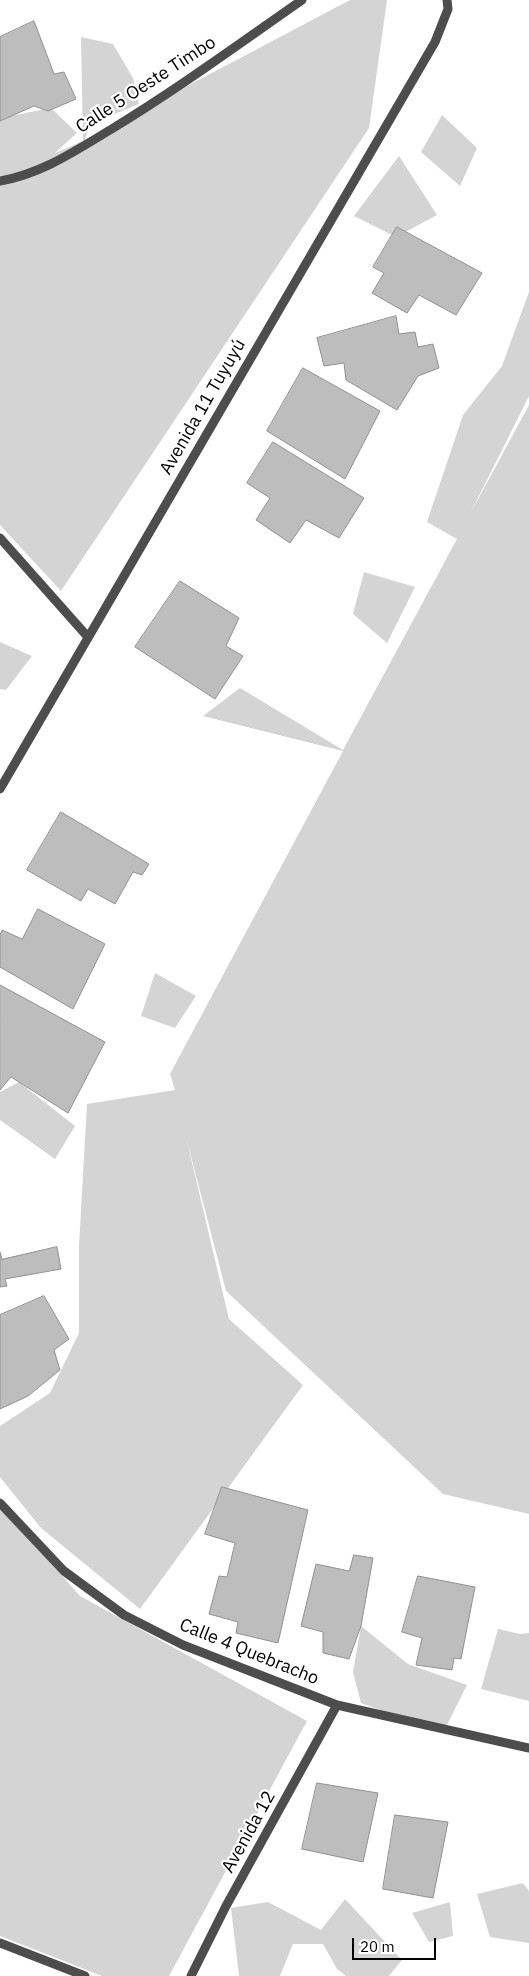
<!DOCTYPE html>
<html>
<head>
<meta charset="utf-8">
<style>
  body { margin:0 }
  #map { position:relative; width:529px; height:1976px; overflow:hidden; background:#fff; font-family:"IBM Plex Sans",sans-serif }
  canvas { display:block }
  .scale { position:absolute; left:352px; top:1938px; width:84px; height:22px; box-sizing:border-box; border:2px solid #000; border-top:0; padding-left:6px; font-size:15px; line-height:18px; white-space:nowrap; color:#000; -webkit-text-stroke:4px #fff; paint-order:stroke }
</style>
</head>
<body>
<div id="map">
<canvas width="529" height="1976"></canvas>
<div class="scale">20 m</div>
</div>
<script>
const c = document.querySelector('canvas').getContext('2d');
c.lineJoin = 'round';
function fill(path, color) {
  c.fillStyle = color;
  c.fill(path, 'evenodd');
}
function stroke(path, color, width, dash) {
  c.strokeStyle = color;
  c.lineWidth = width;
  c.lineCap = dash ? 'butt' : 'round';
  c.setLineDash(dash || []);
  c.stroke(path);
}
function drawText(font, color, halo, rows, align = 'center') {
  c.font = font + ' "IBM Plex Sans",sans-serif';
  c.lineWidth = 4.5;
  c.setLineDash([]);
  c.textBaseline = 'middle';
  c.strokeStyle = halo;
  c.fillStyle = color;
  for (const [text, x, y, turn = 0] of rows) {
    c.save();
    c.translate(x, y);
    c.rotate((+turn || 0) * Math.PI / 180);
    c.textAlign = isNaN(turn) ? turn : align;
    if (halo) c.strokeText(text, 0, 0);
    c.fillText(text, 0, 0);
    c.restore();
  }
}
fill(new Path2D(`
  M350,0H387L369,128L61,591L0,525V118L51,108L77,133L55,153L83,141L81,37L113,44L133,78L139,104L90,124L85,140Z
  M442,115L477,148L460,186L421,152Z
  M399,156L437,215L396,237L354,216Z
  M529,292V396L470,514L529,405V1514L443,1494L226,1291L186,1137L229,1319L303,1385L140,1609L41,1528L0,1477V1426L50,1393L79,1333V1246L87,1104L175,1090L170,1074L343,751L203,716L240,688L343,750L457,539L427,522L463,415L502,366Z
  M364,572L415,587L387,643L353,614Z
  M0,642L32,656L6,690L0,689Z
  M155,973L196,996L175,1028L141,1016Z
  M19,1082L75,1126L55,1159L0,1120V1092Z
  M0,1505L80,1596L307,1721L169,1976H102L0,1936Z
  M361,1626L408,1664L467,1685L443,1733L361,1703L353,1672Z
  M498,1629L520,1634L529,1633V1701L481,1689Z
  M523,1883L529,1891V1943L490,1937L477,1894Z
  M345,1899L402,1960L389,1976H346L337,1969L323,1944H293L280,1976H239L231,1908L268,1902L321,1930Z
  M450,1902L453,1936L429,1942L412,1913Z`), '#d4d4d4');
const building = new Path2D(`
  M34,21L54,74L64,72L76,99L48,111L34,106L0,121V37Z
  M397,227L482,273L456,315L419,295L407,313L372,293L384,273L373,267Z
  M396,316L399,334L415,332L418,347L433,344L439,368L418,376L397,410L346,380L344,363L324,366L317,338Z
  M303,368L380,411L345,479L267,431Z
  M273,442L364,498L339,538L306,520L290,543L256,520L270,498L247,483Z
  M180,581L239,618L226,646L243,656L215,699L135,647Z
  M61,812L149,864L142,875L133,872L115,904L88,889L81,901L27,870Z
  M38,909L105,944L73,1009L0,967V935L2,930L22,939Z
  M0,985L105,1042L68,1113L11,1077L0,1090Z
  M57,1247L61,1269L5,1279L7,1286L0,1287V1252L2,1259Z
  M44,1296L69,1339L54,1350L60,1370L28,1396L0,1409V1315Z
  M222,1487L308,1510L278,1643L236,1633L238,1622L209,1614L219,1576L227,1577L235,1543L205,1534Z
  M354,1555L373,1558L361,1626L349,1659L323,1653V1632L301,1626L316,1564L349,1571Z
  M418,1576L475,1587L461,1659L454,1658L452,1670L416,1665L422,1638L402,1632Z
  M317,1783L378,1793L363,1862L302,1849Z
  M395,1815L448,1822L433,1898L383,1889Z`);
fill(building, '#bdbdbd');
stroke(building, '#919191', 1);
stroke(new Path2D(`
  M0,181C41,174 75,151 110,130C176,90 239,44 302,0
  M0,538L87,636
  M0,789L435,42L448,9L447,0
  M0,1503L64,1571L124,1615L183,1645L337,1705L529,1748
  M0,1943L85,1976
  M191,1976L226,1906L337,1705`), '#4d4d4d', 9);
drawText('18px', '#000', '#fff', [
  ["Calle 5 Oeste Timbo",146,85,-33],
  ["Avenida 11 Tuyuyú",203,407,-60],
  ["Calle 4 Quebracho",249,1652,22],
  ["Avenida 12",249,1832,-61]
]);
</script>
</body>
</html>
